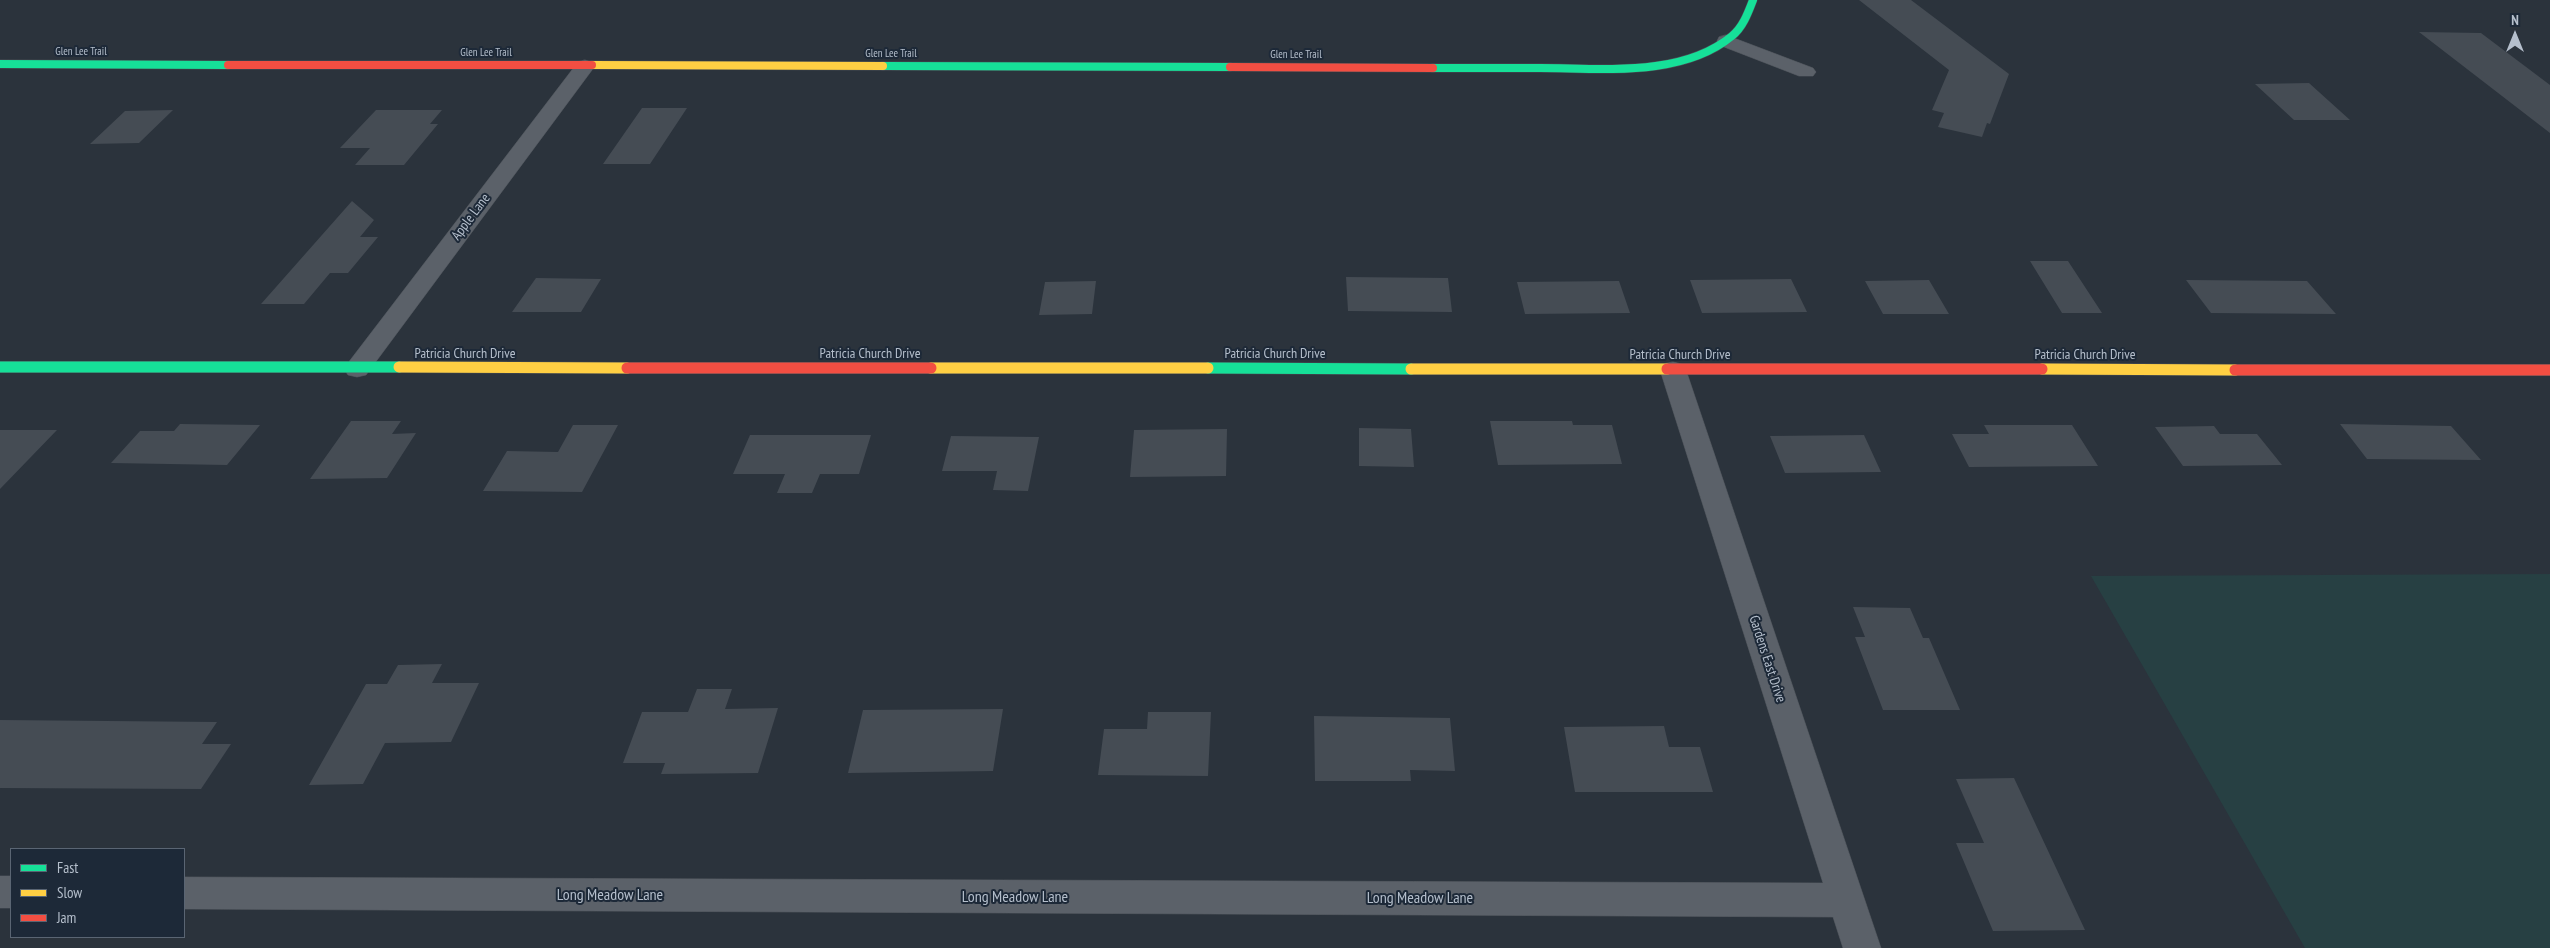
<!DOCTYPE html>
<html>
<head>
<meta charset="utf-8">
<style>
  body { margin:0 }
  #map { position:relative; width:2550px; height:948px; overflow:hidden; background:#2b333c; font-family:"PT Sans Narrow",sans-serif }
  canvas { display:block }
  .legend { position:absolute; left:10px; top:848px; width:175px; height:90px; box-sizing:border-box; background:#1d2938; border:1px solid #5a6573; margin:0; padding:6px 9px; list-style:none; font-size:15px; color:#b5bfcc }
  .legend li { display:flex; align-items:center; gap:10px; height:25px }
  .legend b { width:25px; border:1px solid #5a6573 }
  .north { position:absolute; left:2490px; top:10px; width:50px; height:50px; -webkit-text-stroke:4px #1d2938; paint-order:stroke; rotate:0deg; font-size:14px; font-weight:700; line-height:20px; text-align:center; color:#b5bfcc }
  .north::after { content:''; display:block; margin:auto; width:18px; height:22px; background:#b5bfcc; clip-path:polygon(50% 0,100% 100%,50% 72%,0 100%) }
</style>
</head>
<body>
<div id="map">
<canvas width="2550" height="948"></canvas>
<ul class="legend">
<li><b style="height:6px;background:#16e098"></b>Fast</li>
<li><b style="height:6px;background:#ffcf43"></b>Slow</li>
<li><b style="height:6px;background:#f24e42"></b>Jam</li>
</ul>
<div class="north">N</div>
</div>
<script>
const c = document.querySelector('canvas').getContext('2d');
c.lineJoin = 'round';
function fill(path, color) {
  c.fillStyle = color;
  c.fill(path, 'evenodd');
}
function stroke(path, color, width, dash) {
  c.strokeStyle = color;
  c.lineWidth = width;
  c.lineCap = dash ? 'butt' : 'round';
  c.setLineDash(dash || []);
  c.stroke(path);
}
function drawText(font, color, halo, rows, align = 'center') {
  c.font = font + ' "PT Sans Narrow",sans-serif';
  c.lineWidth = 4;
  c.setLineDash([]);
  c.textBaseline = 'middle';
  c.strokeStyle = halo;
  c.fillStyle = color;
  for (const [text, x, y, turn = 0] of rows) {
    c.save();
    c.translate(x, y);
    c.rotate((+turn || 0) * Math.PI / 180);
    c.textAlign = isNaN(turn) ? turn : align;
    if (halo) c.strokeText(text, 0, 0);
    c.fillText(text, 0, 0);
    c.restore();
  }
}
fill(new Path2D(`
  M2550,574V948H2305L2091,576Z`), '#274043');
fill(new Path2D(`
  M1859,0H1911L2009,74L1990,124L1987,123L1982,137L1938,127L1944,113L1932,110L1949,70Z
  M2419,32L2481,33L2550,85V133Z
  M2309,83L2350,120H2294L2255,84Z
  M642,108H687L650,164H603Z
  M173,110L139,143L90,144L125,111Z
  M376,110H442L430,124H438L404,165H355L370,148H340Z
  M352,201L374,220L360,237H378L348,273H330L304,304H261Z
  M2030,261H2068L2102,313H2062Z
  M1346,277L1448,278L1452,312L1348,311Z
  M536,278L601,279L581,312H512Z
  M1791,279L1807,312L1702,313L1690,280Z
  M1929,280L1949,314H1883L1865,281Z
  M2186,280L2307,281L2336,314L2211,313Z
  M1096,281L1092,314L1039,315L1045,282Z
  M1619,281L1630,313L1525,314L1517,282Z
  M351,421H401L392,434L416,433L387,478L310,479Z
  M1490,421H1572L1573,425H1612L1622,464L1498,465Z
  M180,424L260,425L227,465L111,463L140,431H174Z
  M2340,424L2451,426L2481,460L2367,459Z
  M573,425H618L582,492L483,491L507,451L558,452Z
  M1984,425H2072L2098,466L1969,467L1952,434H1989Z
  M2214,426L2220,434H2257L2282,465L2183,466L2155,427Z
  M1359,428L1411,429L1414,467L1359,466Z
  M1227,429L1226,476L1130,477L1134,430Z
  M0,430H57L0,489Z
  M750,435H871L859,474H820L812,493H777L785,474H733Z
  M1864,435L1881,472L1785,473L1770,436Z
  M951,436L1039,437L1028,491L993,490L997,471H942Z
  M1853,607L1910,608L1923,638H1929L1960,710H1883L1855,637H1865Z
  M442,664L432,683H479L451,742L385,743L363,784L309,785L366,684H387L398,665Z
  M697,689H732L725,709L778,708L758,773L661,774L665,763H623L642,712H688Z
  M1003,709L993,771L848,773L863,710Z
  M1148,712H1211L1208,776L1098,775L1104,729H1147Z
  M1314,716L1450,718L1455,771L1410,770L1411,781H1315Z
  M0,720L217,722L202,744H231L201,789L0,788Z
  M1664,726L1669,747H1700L1713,792H1575L1564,727Z
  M2014,778L2085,930L1993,931L1956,843H1984L1956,779Z`), '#454c54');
const street = new Path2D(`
  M1726,35L1813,68L1816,72L1813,76H1799L1719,45L1717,41L1719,37Z
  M585,60L592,62L595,66L366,375L357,377L348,375L344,369L348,363L578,62Z
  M1673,362L1682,364L1686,370L1881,948H1843L1833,917L184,909V877L1823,883L1660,370L1664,364Z
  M0,876H11V908H0Z`);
const fastFar1 = new Path2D(`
  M0,64L228,65
  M883,66L1230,67
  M1433,68C1469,68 1504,68 1540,68C1601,68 1681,78 1732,36C1743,27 1748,13 1753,0`);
const fast = new Path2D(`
  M0,367H399
  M1208,368L1411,369`);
const slowFar1 = new Path2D(`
  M592,65L883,66`);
const slow = new Path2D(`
  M399,367L627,368
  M931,368H1208
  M1411,369H1667
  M2042,369L2235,370`);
const jamFar1 = new Path2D(`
  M228,65H592
  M1230,67L1433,68`);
const jam = new Path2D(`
  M627,368H931
  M1667,369H2042
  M2235,370H2550`);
stroke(street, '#494f56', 1);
stroke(fastFar1, '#494f56', 9);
stroke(fast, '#494f56', 12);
stroke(slowFar1, '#494f56', 9);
stroke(slow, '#494f56', 12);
stroke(jamFar1, '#494f56', 9);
stroke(jam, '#494f56', 12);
fill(street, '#5b6169');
stroke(fastFar1, '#16e098', 8);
stroke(fast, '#16e098', 11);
stroke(slowFar1, '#ffcf43', 8);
stroke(slow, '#ffcf43', 11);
stroke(jamFar1, '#f24e42', 8);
stroke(jam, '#f24e42', 11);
drawText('11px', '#b5bfcc', '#1d2938', [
  ["Glen Lee Trail",81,52],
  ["Glen Lee Trail",486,53],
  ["Glen Lee Trail",891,54],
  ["Glen Lee Trail",1296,55]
]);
drawText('14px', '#b5bfcc', '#1d2938', [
  ["Apple Lane",471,217,-53],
  ["Patricia Church Drive",465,354],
  ["Patricia Church Drive",870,354],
  ["Patricia Church Drive",1275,354],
  ["Patricia Church Drive",1680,355],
  ["Patricia Church Drive",2085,355],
  ["Gardens East Drive",1767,659,72]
]);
drawText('16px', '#b5bfcc', '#1d2938', [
  ["Long Meadow Lane",610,895],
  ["Long Meadow Lane",1015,897],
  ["Long Meadow Lane",1420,898]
]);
</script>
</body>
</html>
